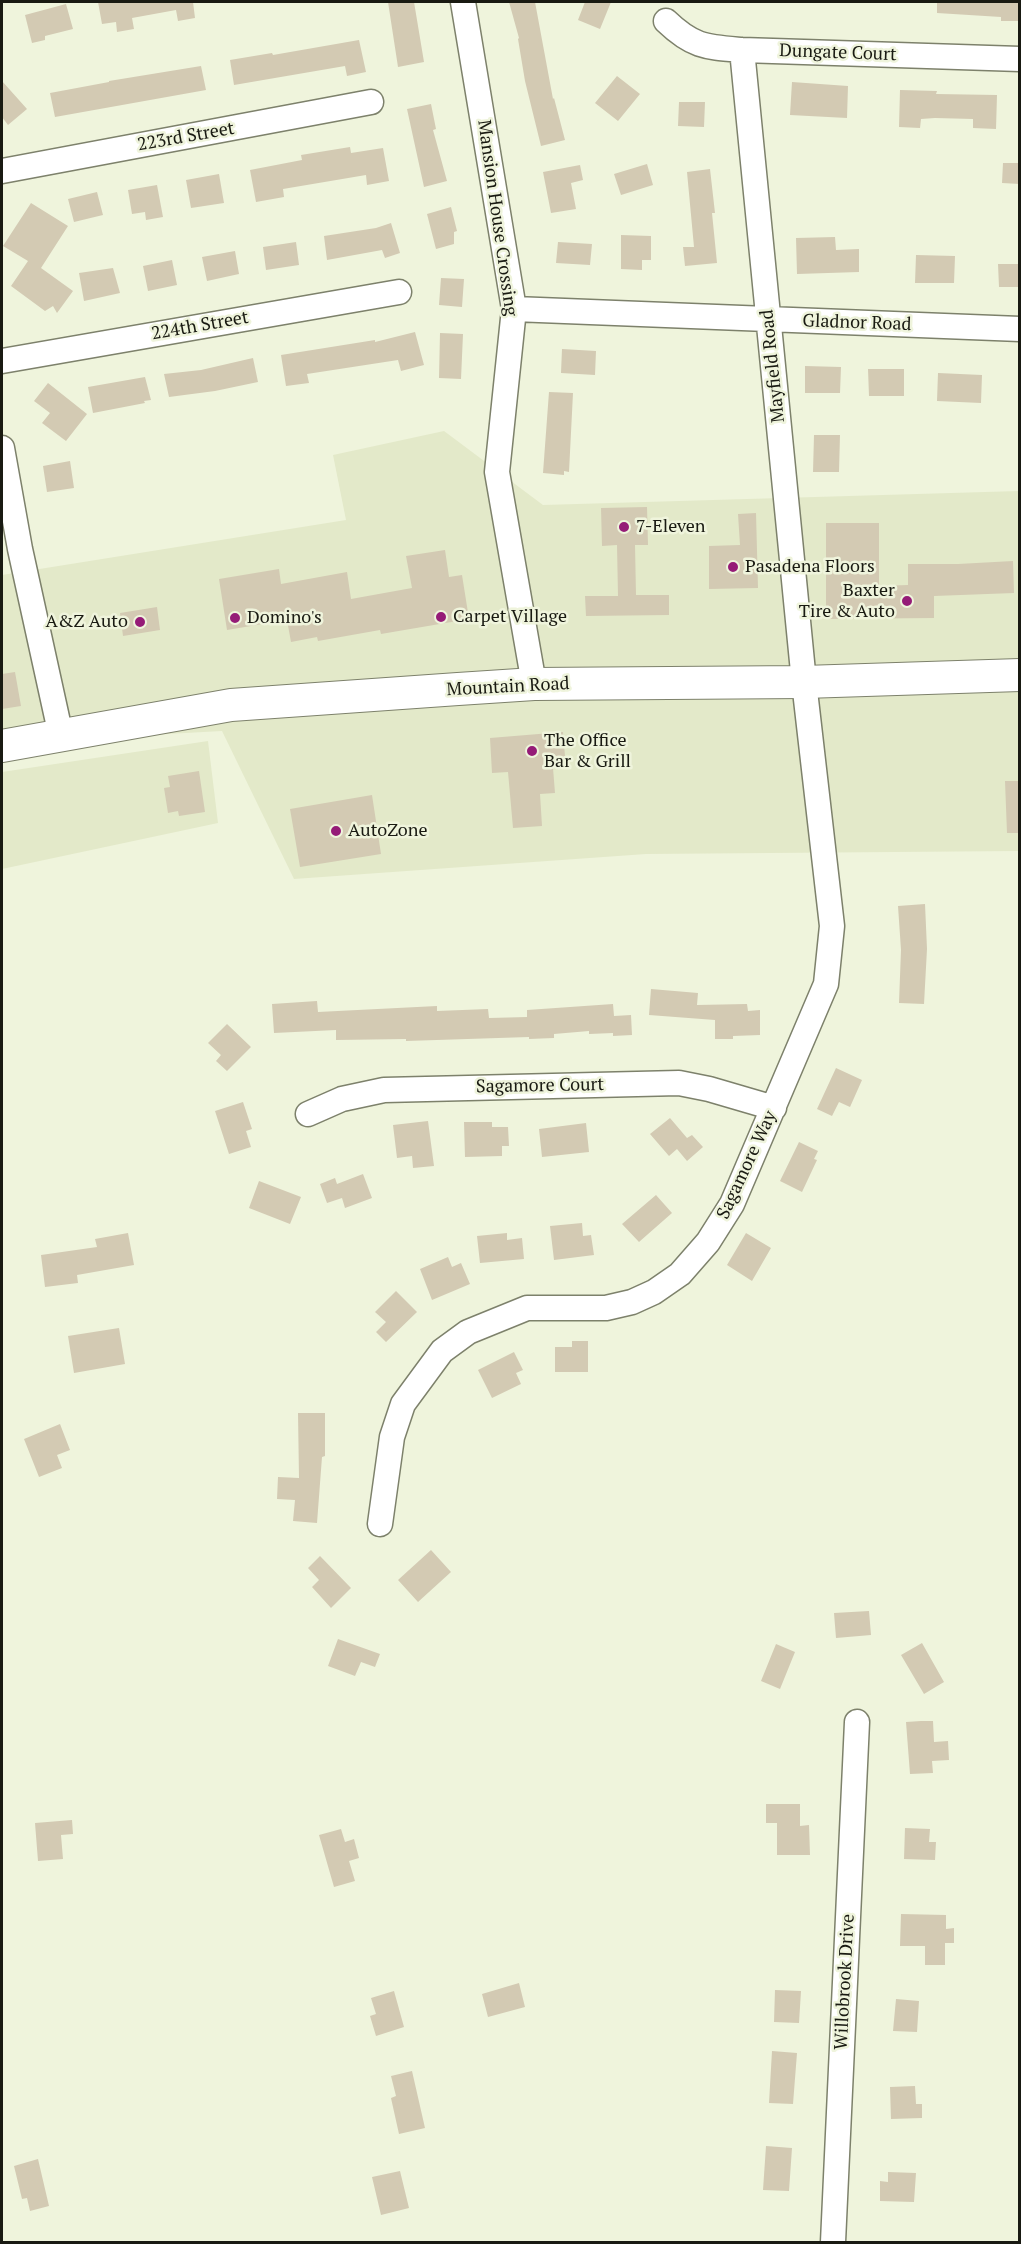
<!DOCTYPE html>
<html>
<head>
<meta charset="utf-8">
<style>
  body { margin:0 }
  #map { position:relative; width:1021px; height:2244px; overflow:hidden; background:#eff4dc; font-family:"PT Serif",serif }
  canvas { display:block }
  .frame { position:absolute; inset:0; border:3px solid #191a12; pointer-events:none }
</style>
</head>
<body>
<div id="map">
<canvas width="1021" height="2244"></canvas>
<div class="frame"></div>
</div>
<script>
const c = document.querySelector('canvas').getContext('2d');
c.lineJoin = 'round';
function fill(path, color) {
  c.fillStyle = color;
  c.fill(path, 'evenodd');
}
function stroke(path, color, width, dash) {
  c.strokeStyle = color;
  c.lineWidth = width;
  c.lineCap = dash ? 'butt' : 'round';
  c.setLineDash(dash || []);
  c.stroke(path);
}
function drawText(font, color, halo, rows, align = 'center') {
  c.font = font + ' "PT Serif",serif';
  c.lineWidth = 5;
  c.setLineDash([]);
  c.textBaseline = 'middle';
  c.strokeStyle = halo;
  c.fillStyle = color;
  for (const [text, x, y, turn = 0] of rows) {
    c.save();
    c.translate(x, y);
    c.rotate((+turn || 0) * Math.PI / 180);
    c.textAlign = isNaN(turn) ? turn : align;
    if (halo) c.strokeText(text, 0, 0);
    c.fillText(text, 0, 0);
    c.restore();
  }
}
fill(new Path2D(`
  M444,431L543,505L1019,491V851L646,854L294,879L222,731L2,743V575L346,520L333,455Z
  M208,741L218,823L2,869V772Z`), '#e3e9c9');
fill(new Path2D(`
  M98,2H193L195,18L178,21L176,10L132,18L134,29L117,32L116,22L102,24Z
  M388,2H414L424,62L398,67Z
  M509,2H535L553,99L554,98L565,140L541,146L525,81L518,39L519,38Z
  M585,2H611L600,29L578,20Z
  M937,2H1020V21H1001V17L937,13Z
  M66,4L73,29L45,36V40L32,43L25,15Z
  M359,40L366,72L347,76L345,66L234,85L230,60L272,53L273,55Z
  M201,66L206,90L55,117L50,93L109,82V81Z
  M617,76L640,94L618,121L595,103Z
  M2,81L27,109L8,125L2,117Z
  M792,82L848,86L847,118L790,115Z
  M900,90L937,91L936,94L997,95L996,129L973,128V119L935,118L921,119L920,128L899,127Z
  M679,102H705L704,127L678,126Z
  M431,104L436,129L433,130L447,181L424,187L407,109Z
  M350,147L351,153L383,148L389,181L367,185L366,175L283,189L284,197L256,202L250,170L302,160L301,155Z
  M1003,163H1020V184L1002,183Z
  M647,164L653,185L621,195L614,174Z
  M580,165L583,180L571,183L576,209L551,213L543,172Z
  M710,169L715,213H712L717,263L685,266L683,247H694L687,172Z
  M219,174L224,203L191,208L186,180Z
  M157,185L163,217L146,220L145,212L132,214L128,190Z
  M97,192L103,215L74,222L68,199Z
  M31,203L68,226L41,268L73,291L57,313L53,306L45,311L11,286L28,261L3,246Z
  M451,207L457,231L454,232V244L436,249L427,214Z
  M391,223L400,253L385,258L382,250L327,260L324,236L376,228Z
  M621,235L651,236V260H642V270L621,269Z
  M835,237L836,250L859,249V272L797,274L796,238Z
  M296,242L299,265L266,270L263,247Z
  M558,242L592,244L590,265L556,263Z
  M235,251L239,274L207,281L202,257Z
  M916,255L955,256L954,283H915Z
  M172,260L177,285L148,291L143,266Z
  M998,264H1020V287H999Z
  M113,268L120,293L84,301L79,273Z
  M441,278L464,279L462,307L439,305Z
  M415,332L424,365L401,371L398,360L307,374L309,383L286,386L281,355L375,340V342Z
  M440,333L463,334L461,379L439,378Z
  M562,349L596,351L595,375L561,373Z
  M253,358L258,382L215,391L169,397L164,374L201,370Z
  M805,366L841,367L840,393H805Z
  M868,369H904V396H869Z
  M938,373L982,375L981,403L937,401Z
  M145,377L151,400L144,401L145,403L93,413L88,387Z
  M48,383L87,414L66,441L42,423L50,413L34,401Z
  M549,392L573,393L569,472L564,471V475L543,473Z
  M814,435H840L839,472H813Z
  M70,461L74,488L47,492L43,466Z
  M647,507L648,545H635L636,595H669V615L586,616L585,596H618L617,545L602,546L601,508Z
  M756,513L758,588L709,589V546L740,545L738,514Z
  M826,523H879V586L908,585V564H958L1013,561L1014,593L934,596V618L826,619Z
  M445,550L449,577L462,575L469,619L381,634L380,630L318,641L317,637L291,642L287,620L227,630L219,579L279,569L281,584L347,572L351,599L412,588L406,556Z
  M157,607L160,630L123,636L120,613Z
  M15,672L21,706L2,709V674Z
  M563,732L566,768H553L555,793L540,794L542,826L513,828L508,772L492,773L490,738Z
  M199,771L205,812L179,816L178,811L168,813L164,788L170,787L168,776Z
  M1005,781H1020V833H1007Z
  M372,795L381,854L300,867L290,809Z
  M925,904L927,949L924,1004L899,1003L901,950L898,906Z
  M651,989L698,993L697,1005L747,1004L748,1011L760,1010V1035L733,1036V1039H715V1020L649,1015Z
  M317,1001L318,1012L437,1006V1011L488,1009L489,1018L527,1017V1010L613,1004L614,1016L631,1015L632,1035L613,1036V1033L589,1034V1031L554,1034V1038L529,1039V1037L406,1041V1039L336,1040V1030L274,1033L272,1004Z
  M227,1024L251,1047L227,1071L216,1061L221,1055L208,1043Z
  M836,1068L862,1080L850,1107L839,1102L832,1116L817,1109Z
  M243,1102L252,1129L246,1131L251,1147L229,1154L215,1111Z
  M670,1118L687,1138L692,1135L703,1147L687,1161L677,1149L669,1156L650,1134Z
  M428,1121L434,1166L413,1168L412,1156L397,1158L393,1125Z
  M464,1122H492V1127H508L509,1146H502V1156L465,1157Z
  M586,1123L589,1152L542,1157L539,1129Z
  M799,1142L818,1151L814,1159L817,1160L802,1192L780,1181Z
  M363,1174L372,1198L345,1208L342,1198L327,1203L320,1184L335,1178L337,1184Z
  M259,1181L301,1197L290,1224L249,1208Z
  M656,1195L672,1213L639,1242L622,1224Z
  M582,1223L583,1236L591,1235L594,1255L554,1260L550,1226Z
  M128,1233L134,1265L77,1275L78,1283L45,1287L41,1255L97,1247L95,1239Z
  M507,1233V1240L522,1238L524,1259L480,1263L477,1236Z
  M746,1233L771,1248L752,1281L727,1265Z
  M448,1257L452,1267L461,1263L470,1284L432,1300L420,1269Z
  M396,1291L417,1312L386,1342L376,1332L386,1322L375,1312Z
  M119,1328L125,1364L74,1373L68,1336Z
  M572,1341H588V1372H555V1347H572Z
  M514,1352L523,1370L516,1373L521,1384L492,1398L478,1370Z
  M298,1413H325V1456L322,1457L317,1523L293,1521L295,1500L277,1499L278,1477L299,1478Z
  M60,1424L70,1450L57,1455L62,1468L39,1477L24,1439Z
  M431,1550L451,1572L418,1602L398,1580Z
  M320,1556L351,1588L331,1608L312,1587L319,1580L308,1568Z
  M869,1611L871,1635L836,1638L834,1613Z
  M338,1639L380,1654L375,1667L361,1662L355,1676L328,1666Z
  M922,1643L944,1682L924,1694L901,1655Z
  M776,1644L795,1652L780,1689L761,1681Z
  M921,1721H933L934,1742L948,1741L949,1760L932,1761L933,1773L910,1774L906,1722Z
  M766,1804H800V1826L809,1825L810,1855H777V1823H766Z
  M72,1820L73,1834L61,1835L63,1859L38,1861L35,1823Z
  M905,1828L930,1829L929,1842H936L935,1860L904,1859Z
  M341,1829L345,1842L354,1839L359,1858L349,1861L355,1881L334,1887L319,1835Z
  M901,1914L946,1915V1929L954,1928V1943H945V1965H925V1946H900Z
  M519,1983L525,2007L488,2017L482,1994Z
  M775,1990L801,1991L799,2023L774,2022Z
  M394,1991L404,2027L376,2036L370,2016L376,2014L371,1998Z
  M896,1999L919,2001L917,2032L893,2031Z
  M772,2051L797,2053L793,2104L769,2103Z
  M412,2071L425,2128L399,2134L391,2098L396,2096L391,2076Z
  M915,2086L916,2104H922V2118L891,2119L890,2087Z
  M766,2146L792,2148L789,2191L763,2190Z
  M38,2159L49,2206L30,2211L27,2198L22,2199L14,2166Z
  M400,2171L409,2208L381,2215L372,2177Z
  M888,2172L916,2173L914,2202L880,2201V2181L888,2182Z`), '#d3cab3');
const minor = new Path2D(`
  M463,2L514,309L497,472L534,684
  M666,21C693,47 706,47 742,50L1020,59
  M2,171L371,102
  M514,309L1020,329
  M2,361L399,292
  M2,448L20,549L61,736
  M308,1114L342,1099L384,1090L679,1083L709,1089L774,1108
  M380,1524L392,1437L403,1404L442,1351L468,1332L527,1308H606L632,1302L654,1292L680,1274L708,1242L732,1204L826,984L832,926L804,682L742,50
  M833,2242L857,1722`);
const major = new Path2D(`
  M2,746L231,705L458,689L534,684L804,682L1020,675`);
stroke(minor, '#7d816b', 27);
stroke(major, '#7d816b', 34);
stroke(minor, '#fff', 24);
stroke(major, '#fff', 32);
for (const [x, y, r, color] of [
  [624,527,6,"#951b77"],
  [733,567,6,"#951b77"],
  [907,601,6,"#951b77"],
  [441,617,6,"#951b77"],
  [235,618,6,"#951b77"],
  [140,622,6,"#951b77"],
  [532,751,6,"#951b77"],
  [336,831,6,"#951b77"]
]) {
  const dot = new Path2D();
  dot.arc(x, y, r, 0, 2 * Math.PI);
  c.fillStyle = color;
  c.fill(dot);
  stroke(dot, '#eff4dc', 2);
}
drawText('18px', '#191a12', '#eff4dc', [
  ["Dungate Court",838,53,2],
  ["223rd Street",186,137,-10],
  ["Mansion House Crossing",497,218,82],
  ["Gladnor Road",857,323,2],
  ["224th Street",200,326,-10],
  ["Mayfield Road",773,366,-96],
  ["Mountain Road",508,687,-3],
  ["Sagamore Court",540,1086,-1],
  ["Sagamore Way",747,1165,-65],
  ["Willobrook Drive",845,1982,-87]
]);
drawText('18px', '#191a12', '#eff4dc', [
  ["7-Eleven",636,527],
  ["Pasadena Floors",745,567],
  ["Baxter",895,591,"right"],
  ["Tire & Auto",895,612,"right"],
  ["Carpet Village",453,617],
  ["Domino's",247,618],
  ["A&Z Auto",128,622,"right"],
  ["The Office",544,741],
  ["Bar & Grill",544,762],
  ["AutoZone",348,831]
], 'left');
</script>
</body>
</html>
